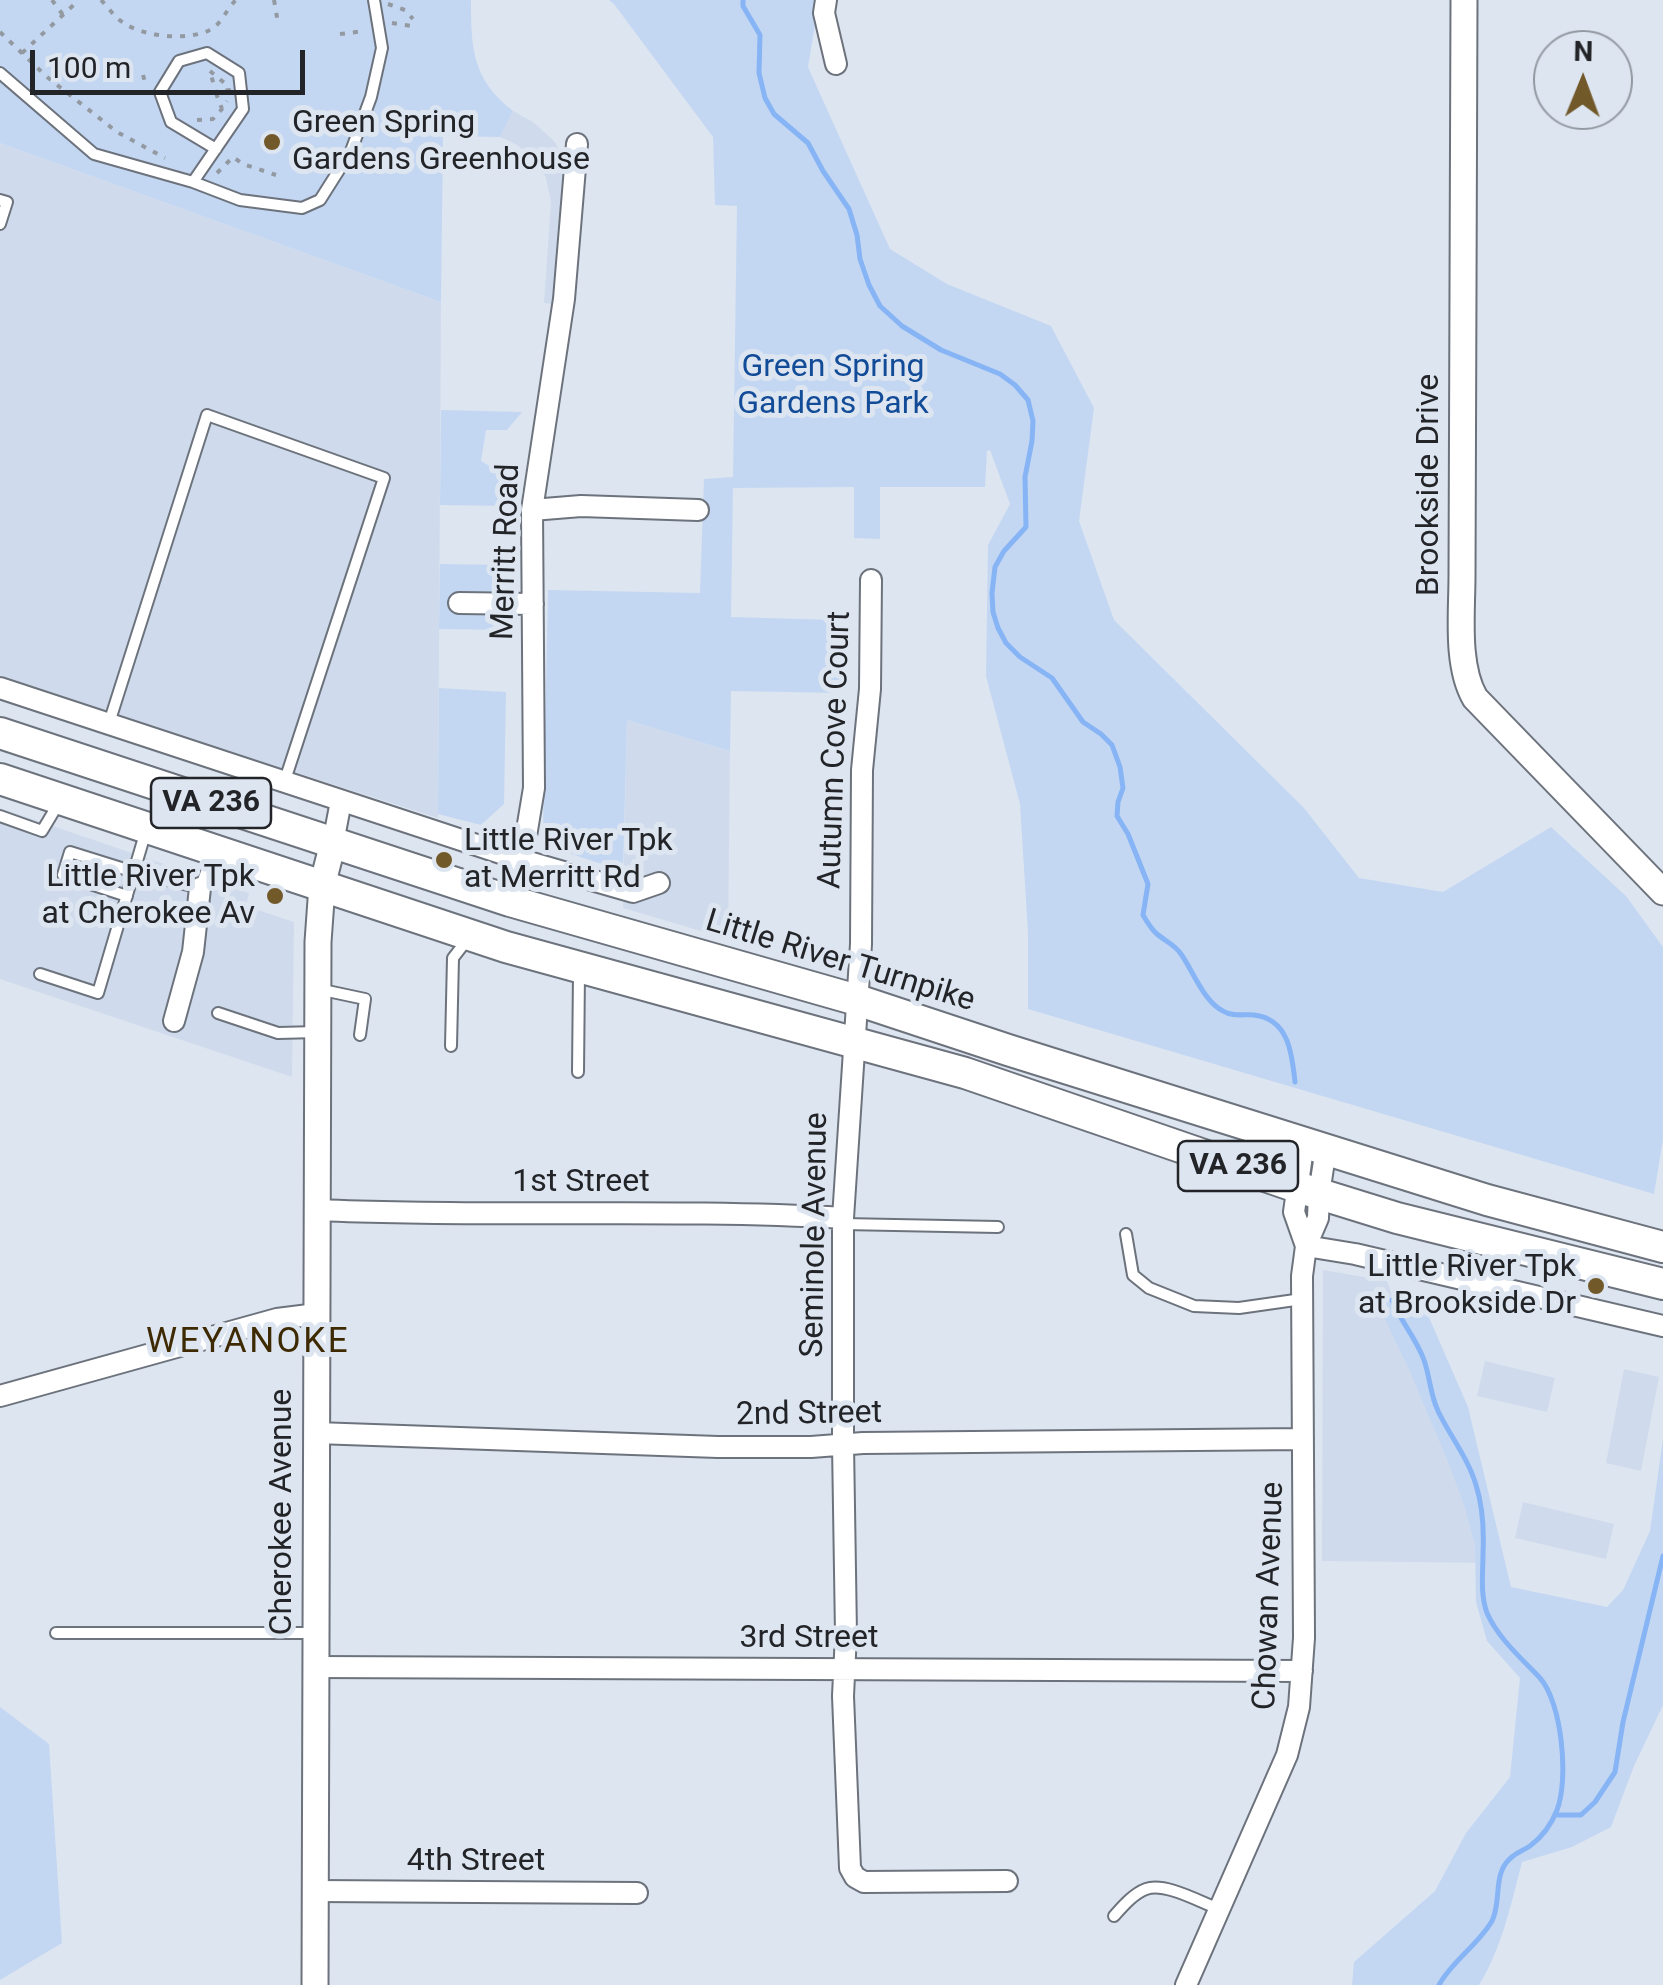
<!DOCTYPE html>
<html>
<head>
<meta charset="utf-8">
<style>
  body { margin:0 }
  #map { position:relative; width:1663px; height:1985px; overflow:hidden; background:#dde5f0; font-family:Roboto,sans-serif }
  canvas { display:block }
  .north { position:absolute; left:1533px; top:30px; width:100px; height:100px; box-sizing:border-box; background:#dde5f0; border:2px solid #9298a0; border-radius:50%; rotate:1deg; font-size:28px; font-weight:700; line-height:40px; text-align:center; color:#222428 }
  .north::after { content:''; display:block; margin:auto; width:35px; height:45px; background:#72592a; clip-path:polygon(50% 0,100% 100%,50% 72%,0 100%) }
  .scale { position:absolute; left:30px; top:50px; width:275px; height:45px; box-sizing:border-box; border:5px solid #222428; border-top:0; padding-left:12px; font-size:30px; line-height:35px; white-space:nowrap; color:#222428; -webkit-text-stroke:8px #dde5f0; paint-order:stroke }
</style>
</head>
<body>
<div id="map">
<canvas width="1663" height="1985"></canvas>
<div class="north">N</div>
<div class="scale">100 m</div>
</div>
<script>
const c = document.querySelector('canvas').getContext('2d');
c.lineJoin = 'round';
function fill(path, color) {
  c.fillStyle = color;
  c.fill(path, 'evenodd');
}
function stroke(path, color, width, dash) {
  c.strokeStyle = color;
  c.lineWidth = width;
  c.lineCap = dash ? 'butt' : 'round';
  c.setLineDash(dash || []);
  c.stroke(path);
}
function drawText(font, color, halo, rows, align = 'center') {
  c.font = font + ' Roboto,sans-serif';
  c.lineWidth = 10;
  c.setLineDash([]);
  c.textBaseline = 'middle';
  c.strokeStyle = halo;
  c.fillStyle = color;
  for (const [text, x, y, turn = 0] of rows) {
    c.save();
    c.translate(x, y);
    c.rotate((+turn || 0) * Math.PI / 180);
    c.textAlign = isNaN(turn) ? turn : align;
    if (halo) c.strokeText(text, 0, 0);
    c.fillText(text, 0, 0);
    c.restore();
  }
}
fill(new Path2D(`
  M513,111L533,122L554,141L571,169L576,185L541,384L553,304L544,303L551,202L546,178L536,161L517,145L500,137Z
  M0,143L441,302L438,818L76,702L0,675Z
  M627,720L730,751L728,939L623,908Z
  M0,808L249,893L246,906L294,922L292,1077L0,979Z
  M1323,1270L1387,1281L1492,1563L1322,1561Z
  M1485,1361L1555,1378L1547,1412L1477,1396Z
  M1624,1369L1659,1377L1641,1471L1606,1463Z
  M1523,1502L1614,1524L1606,1559L1515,1538Z`), '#cfdbec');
fill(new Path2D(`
  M0,0H471C471,48 472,79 513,111L500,137L443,136L441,302L0,143Z
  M609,0H819L808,67L890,249L947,284L1051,326L1094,408L1079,521L1114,620L1304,808L1359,878L1443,892L1551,827L1626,896L1663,947V1139L1654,1194L1028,1009V933L1020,804L986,676L988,545L1010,504L990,450L987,451L985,487H880V539L854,538V487L733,488L731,617L836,620L844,636L841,693L731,691L730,751L627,720L623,871L559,850L543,829L548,590L700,593L704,479L733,477L737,206L715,205L713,137L614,4Z
  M441,410L522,412L507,430H486L481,461L505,475L508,506L440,505Z
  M440,564L507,565L506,630L439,629Z
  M439,688L506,692L504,804L481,825L438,814Z
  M1418,1292L1468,1407L1511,1587L1607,1607L1623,1590L1650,1531L1663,1439V1705L1634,1766L1611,1827L1572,1847L1522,1862C1511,1904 1502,1948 1479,1985H1352L1354,1962L1435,1891L1466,1833L1510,1777L1520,1678L1487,1641L1476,1602L1475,1545L1465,1508L1449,1464L1408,1367L1378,1305Z
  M0,1707L49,1744L62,1943L0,1980Z`), '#c4d7f2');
stroke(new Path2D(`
  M743,0V6L760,35L759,73L765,98L774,114L808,143L823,171L849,209L857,235L860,259L869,285L880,306L902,326L941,350L1000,374L1015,385L1028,400L1033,421L1032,441L1025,477L1026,527L1004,551L995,567L992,593L993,612L998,628L1006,643L1020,657L1052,678L1083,722L1101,734L1112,745L1120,767L1123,788L1118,802L1117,816L1128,834L1148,884L1143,915C1147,922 1151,929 1157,934C1165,941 1175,945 1181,954C1193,971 1204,1002 1223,1011C1232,1017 1244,1014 1254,1015C1289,1019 1292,1054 1295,1082
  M1392,1300C1401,1322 1416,1338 1424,1360C1430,1377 1430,1394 1438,1411C1450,1436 1468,1458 1476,1485C1483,1507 1484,1531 1483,1553C1483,1573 1480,1594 1487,1613C1498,1638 1522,1659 1540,1678C1562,1703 1569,1779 1557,1810C1552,1823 1542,1837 1530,1846C1521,1852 1513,1853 1506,1863C1494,1879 1501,1903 1492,1921C1478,1945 1452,1961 1439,1985
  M1556,1815H1581L1595,1802L1615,1772L1623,1722L1663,1556`), '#86b4f5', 5);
const service = new Path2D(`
  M0,73L94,154L193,182L243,109L239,73L207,53L179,61L160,92L171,122L216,149
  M193,182L240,200L302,208L320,200L351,151L371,97L382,48L374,0
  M0,200L7,202L0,224
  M109,723L207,415L384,478L284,783
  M0,816L42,831L60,801
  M127,896L63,875L70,852L134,872L200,888L213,854
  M40,974L98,993L145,834
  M318,989L365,999L360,1035
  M218,1013L278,1033L317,1032
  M451,1046L453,958L467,940
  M578,1072L579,973
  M843,1224L998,1227
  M1126,1234L1133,1275L1149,1288L1194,1306L1239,1308L1302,1299
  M56,1633H315
  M1114,1916C1123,1906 1133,1894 1146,1889C1165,1882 1200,1902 1219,1909`);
const minor = new Path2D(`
  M826,0L824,13L836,64
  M532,510L581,506L698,510
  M871,580L870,689L862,770L861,944L843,1218V1444L846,1634L843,1696L850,1868L855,1877L864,1882L1007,1881
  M459,603L533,604
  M0,688L522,860L633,892L659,883
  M333,843L341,801
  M510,901L522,860L534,788L532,510L564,299L577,144
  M174,1021L193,952L200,888
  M1304,1141L1294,1212L1306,1246
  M319,1210C493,1218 669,1208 843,1218
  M1306,1246L1355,1254L1663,1326
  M0,1396L277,1319L317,1314
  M316,1433L718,1447H811L863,1443L1303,1439
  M315,1667L1302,1671
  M315,1891L637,1893
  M1186,1985L1287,1755L1299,1707L1304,1638L1302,1276L1306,1246L1318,1218L1319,1194L1326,1148`);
const tertiary = new Path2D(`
  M1464,0L1462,576C1462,613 1456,665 1475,698L1663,892
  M315,1985L318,942L322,886L333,843`);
const primary = new Path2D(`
  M0,733L510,901L857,1000L1008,1050L1487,1200L1663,1247
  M0,779L506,947L965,1073L1297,1187L1397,1218L1663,1284`);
stroke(service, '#6d737d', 14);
stroke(minor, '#6d737d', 24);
stroke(tertiary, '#6d737d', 29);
stroke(primary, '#6d737d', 34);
stroke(new Path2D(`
  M52,0L63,15
  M101,0C108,7 115,18 124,23C144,37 188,41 210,30C221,25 227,8 236,0
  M274,0L278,23
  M388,4L405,10L413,19
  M392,23L412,26
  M0,32L47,77L117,132L165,158
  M340,34L365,31
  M22,53L79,0
  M210,71L228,86L229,90L216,93Z
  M143,75L146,86
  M216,93L222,109L227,101
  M197,120L213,119L222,109
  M217,173L233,157L243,164L276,175`), '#9399a1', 4, [5, 8]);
stroke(service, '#fff', 10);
stroke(minor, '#fff', 20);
stroke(tertiary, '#fff', 25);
stroke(primary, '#fff', 30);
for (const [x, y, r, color] of [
  [272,142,10,"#72592a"],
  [444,860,10,"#72592a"],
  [275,896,10,"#72592a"],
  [1596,1286,10,"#72592a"]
]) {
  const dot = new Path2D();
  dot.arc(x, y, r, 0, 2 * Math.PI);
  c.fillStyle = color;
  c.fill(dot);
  stroke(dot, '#dde5f0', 4);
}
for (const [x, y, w] of [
  [211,803,120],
  [1238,1166,120]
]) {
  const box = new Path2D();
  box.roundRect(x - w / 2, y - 25, w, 50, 8);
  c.fillStyle = '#dde5f0';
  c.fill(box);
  stroke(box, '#222428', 2.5);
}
drawText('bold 30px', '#222428', null, [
  ["VA 236",211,803],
  ["VA 236",1238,1166]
]);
drawText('32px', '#222428', '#dde5f0', [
  ["Green Spring",292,124],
  ["Gardens Greenhouse",292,161],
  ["Little River Tpk",464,842],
  ["at Merritt Rd",464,879],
  ["Little River Tpk",255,878,"right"],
  ["at Cherokee Av",255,915,"right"],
  ["Little River Tpk",1576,1268,"right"],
  ["at Brookside Dr",1576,1305,"right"]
], 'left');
drawText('32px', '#124b97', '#dde5f0', [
  ["Green Spring",833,368],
  ["Gardens Park",833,405]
]);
drawText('32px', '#222428', '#dde5f0', [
  ["Brookside Drive",1430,485,-90],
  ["Merritt Road",507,552,-88],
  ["Autumn Cove Court",836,750,-88],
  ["Little River Turnpike",840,962,17],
  ["1st Street",581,1183],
  ["Seminole Avenue",816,1235,-89],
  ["2nd Street",809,1415,-1],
  ["Cherokee Avenue",283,1512,-90],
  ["Chowan Avenue",1270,1596,-88],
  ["3rd Street",809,1639],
  ["4th Street",476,1862]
]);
c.letterSpacing = '2.5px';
drawText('35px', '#3e2a02', '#dde5f0', [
  ["WEYANOKE",248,1343]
]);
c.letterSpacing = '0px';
</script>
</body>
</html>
